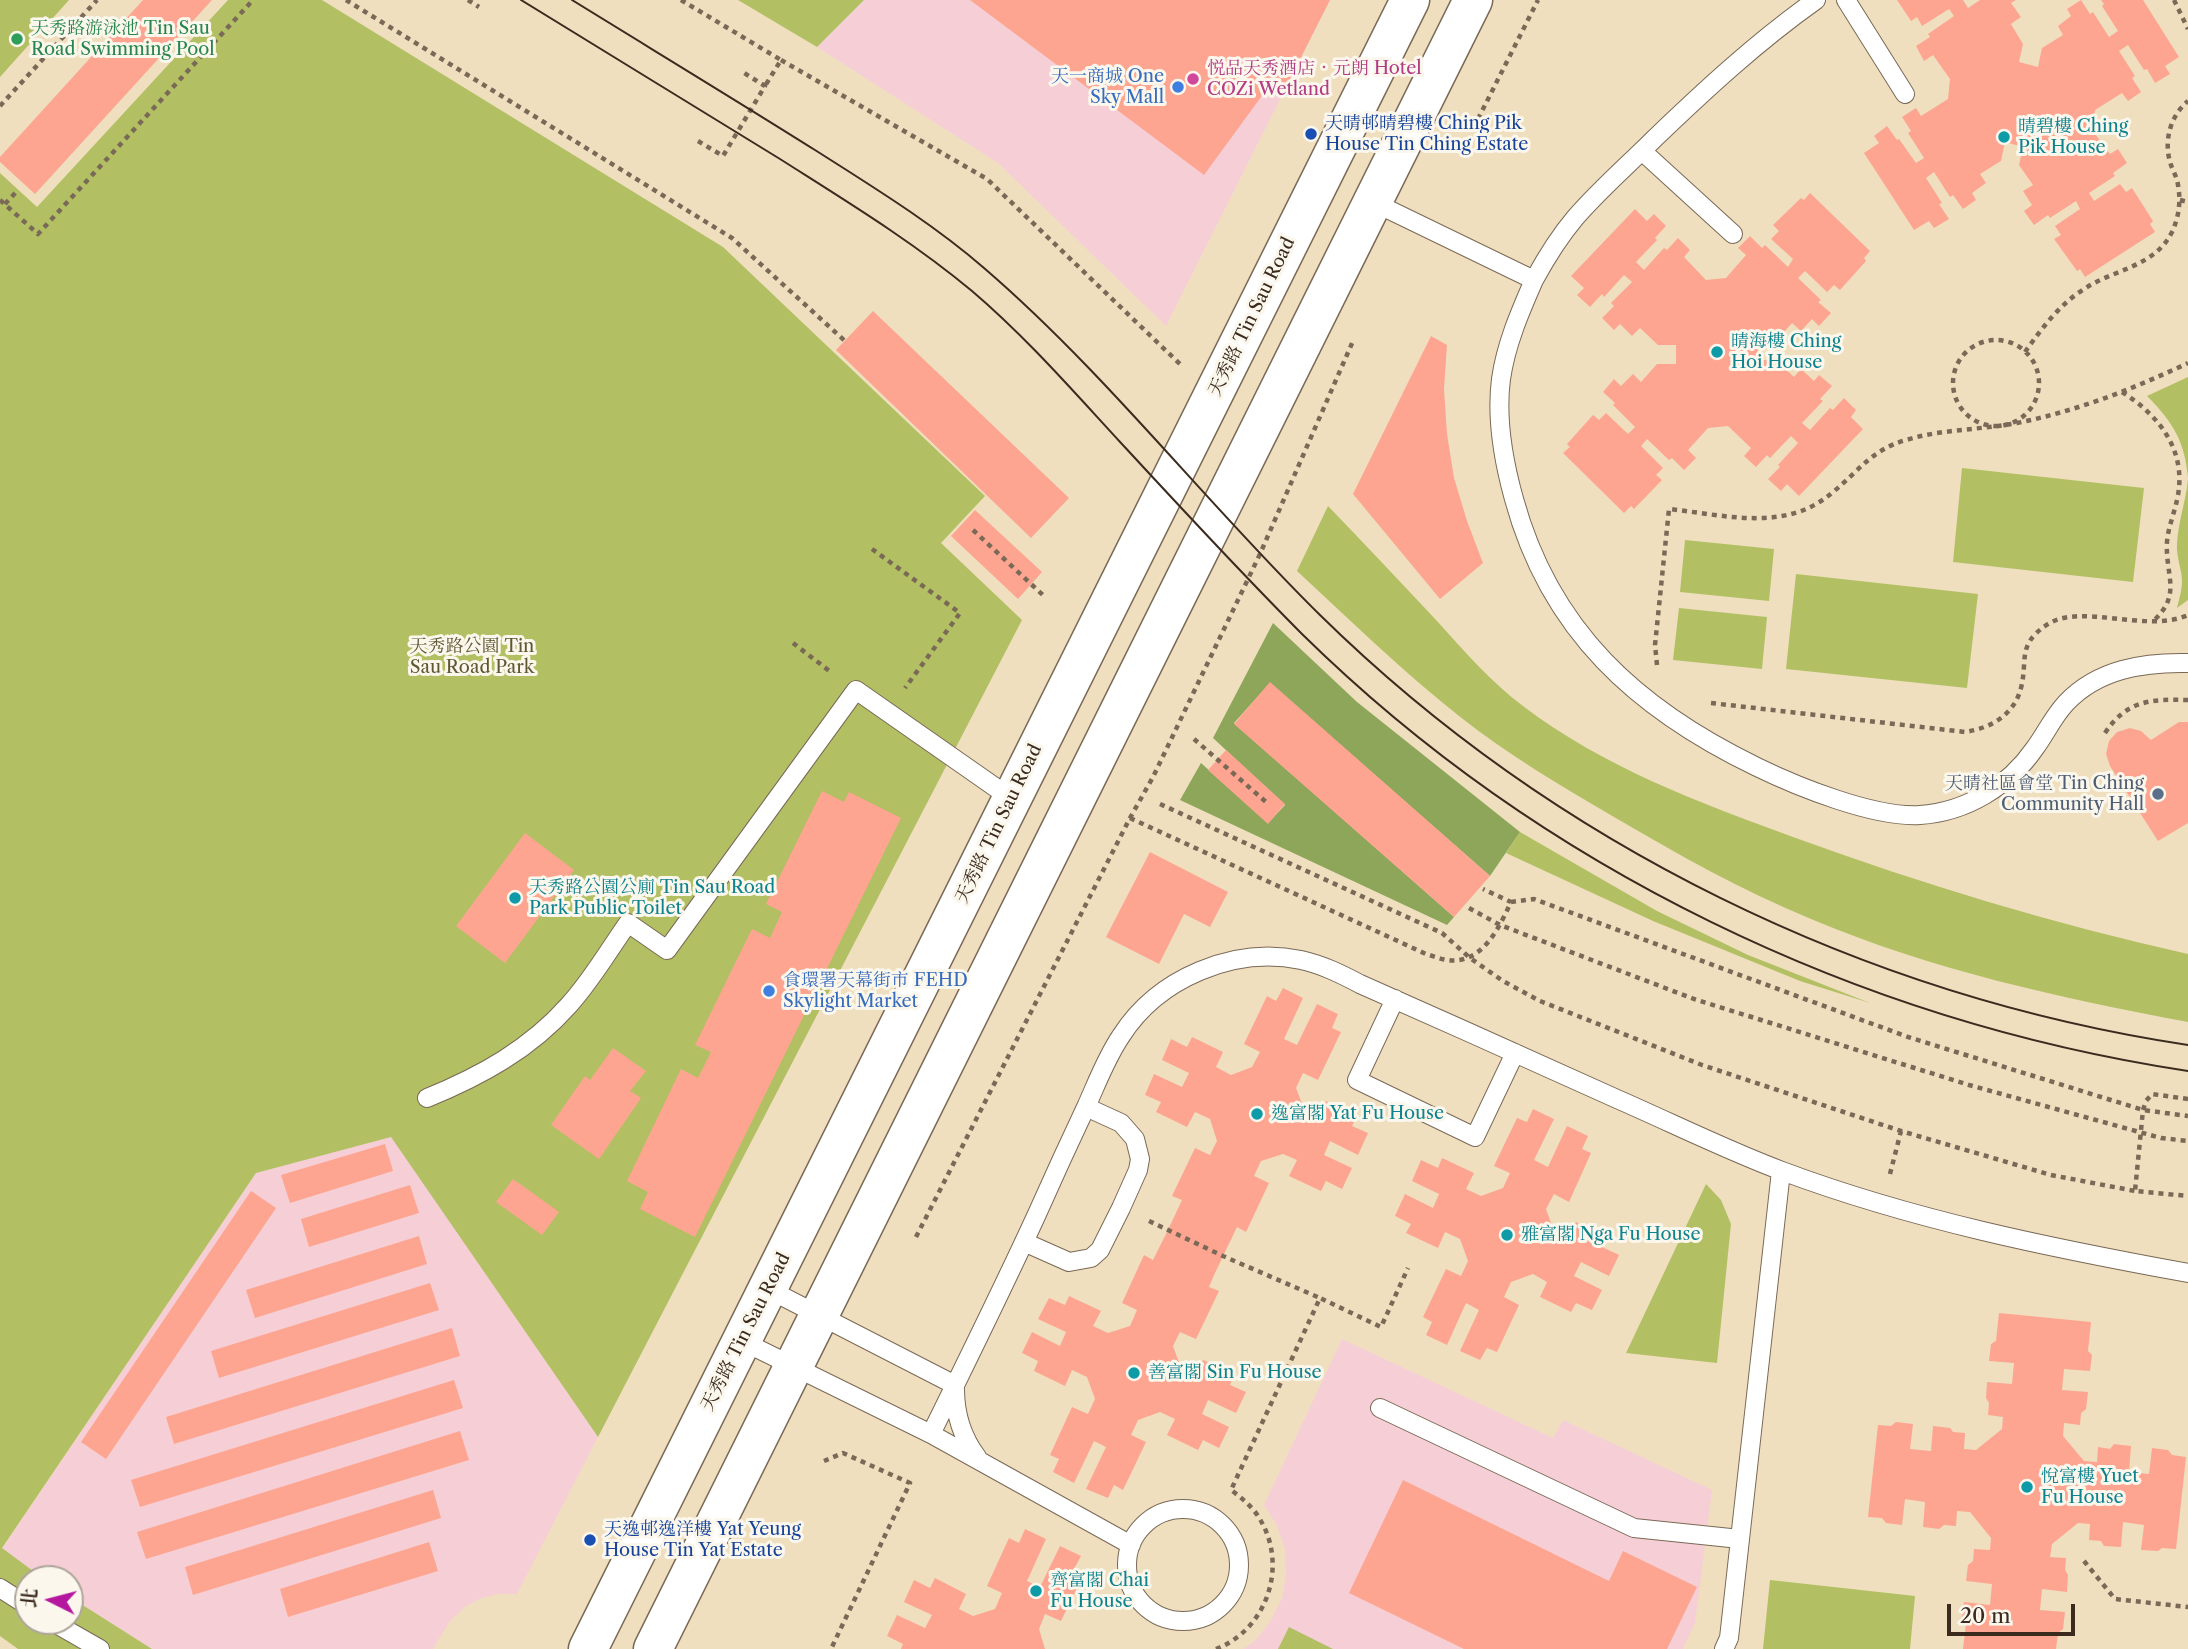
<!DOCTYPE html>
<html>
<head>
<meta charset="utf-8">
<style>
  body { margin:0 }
  #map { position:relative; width:2188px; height:1649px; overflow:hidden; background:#efdfbf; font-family:"Libre Caslon Text","Noto Serif TC",serif }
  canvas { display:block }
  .north { position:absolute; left:14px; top:1565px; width:70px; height:70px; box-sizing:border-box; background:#fbf7ec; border:2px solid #aea59a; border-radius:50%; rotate:276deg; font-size:19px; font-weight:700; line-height:28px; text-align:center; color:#3b2a1e }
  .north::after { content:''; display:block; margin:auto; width:24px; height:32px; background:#b5179e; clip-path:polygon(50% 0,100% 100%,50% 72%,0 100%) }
  .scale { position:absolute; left:1947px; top:1604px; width:128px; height:32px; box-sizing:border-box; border:4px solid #3b2a1e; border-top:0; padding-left:9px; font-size:21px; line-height:24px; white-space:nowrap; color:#3b2a1e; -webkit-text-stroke:5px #fbf7ec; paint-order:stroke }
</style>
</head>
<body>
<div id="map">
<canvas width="2188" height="1649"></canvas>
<div class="north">北</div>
<div class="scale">20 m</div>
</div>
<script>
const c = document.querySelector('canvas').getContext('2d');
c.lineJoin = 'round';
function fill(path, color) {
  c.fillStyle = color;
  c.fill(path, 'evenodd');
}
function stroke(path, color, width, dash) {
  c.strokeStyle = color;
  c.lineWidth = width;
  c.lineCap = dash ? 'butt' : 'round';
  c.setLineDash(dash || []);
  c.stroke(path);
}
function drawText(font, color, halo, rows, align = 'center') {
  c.font = font + ' "Libre Caslon Text","Noto Serif TC",serif';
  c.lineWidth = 6;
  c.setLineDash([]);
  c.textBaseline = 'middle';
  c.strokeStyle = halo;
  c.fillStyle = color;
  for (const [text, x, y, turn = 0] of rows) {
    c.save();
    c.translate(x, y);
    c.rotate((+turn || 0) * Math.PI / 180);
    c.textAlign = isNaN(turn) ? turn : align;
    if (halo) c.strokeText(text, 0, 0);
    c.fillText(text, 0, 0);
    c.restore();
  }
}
fill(new Path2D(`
  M864,0H1330L1166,326L998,163L817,47Z
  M391,1136L598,1437L517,1594H499L482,1598L466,1606L450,1621L433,1649H152L70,1597V1579H44L2,1549L256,1173Z
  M1342,1339L1553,1438L1563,1420L1712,1490L1695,1623L1683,1649H1243L1256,1640L1271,1620L1282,1598L1286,1574L1285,1549L1277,1526L1264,1505Z`), '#f6cfd6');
fill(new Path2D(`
  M0,0H69L0,77Z
  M228,0H322L723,247L985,496L941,543L1022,620L598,1437L391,1137L256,1173L2,1548L44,1579H28V1621H70V1597L152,1649H18L0,1636V173L37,207Z
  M738,0H864L817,47Z
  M2188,377V478C2185,442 2173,422 2147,396Z
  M1962,468L2144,488L2133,582L1953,562Z
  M2188,479V600L2177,608C2179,599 2182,591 2182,581C2182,569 2176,557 2177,544C2178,522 2186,501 2188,479Z
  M1328,506C1365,544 1401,583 1437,621C1464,651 1491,682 1523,706C1603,767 1700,803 1793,837C1922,884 2054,924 2188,954V1022C2060,998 1932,970 1811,919C1743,891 1677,854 1614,817C1561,786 1507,754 1459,716C1402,671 1350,620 1297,571Z
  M1685,540L1774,549L1769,601L1680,592Z
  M1796,574L1978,594L1967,688L1786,669Z
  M1679,608L1767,617L1762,669L1673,660Z
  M1520,832L1657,911L1748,955L1870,1003L1800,981L1653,921L1506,853Z
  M1706,1184L1721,1200L1731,1224L1717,1363L1626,1353Z
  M1770,1580L1915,1596L1910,1649H1763Z
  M1289,1627L1333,1649H1278Z`), '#b2c063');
fill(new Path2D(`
  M1273,623L1357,702L1520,832L1490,876L1270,683L1234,723L1454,917L1447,925L1180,800L1201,763L1268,823L1285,805L1213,738Z`), '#8da659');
fill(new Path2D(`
  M143,0H212L35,194L0,162V157Z
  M970,0H1330L1284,91L1272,82L1204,175Z
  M1897,0H1963L1968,8L1980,0H2016L2011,3L2021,17L2011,24L2023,44L2019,62L2038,67L2042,48L2063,35L2058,26L2071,16L2067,9L2081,0L2090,14L2093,12L2109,37L2118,31L2102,6L2104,4L2101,0H2143L2179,57L2165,66L2170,74L2155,83L2147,69L2144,70L2128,45L2119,51L2135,76L2132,78L2141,92L2128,101L2122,93L2095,110L2092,130L2110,154L2118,149L2127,163L2113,173L2115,176L2089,193L2094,201L2120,184L2126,192L2132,188L2153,221L2150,224L2155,232L2085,277L2080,269L2077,271L2054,239L2061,235L2055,226L2080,209L2076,201L2050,218L2048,215L2034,225L2024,211L2032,205L2023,191L2033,185L2019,165L2023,147L2005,142L2001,161L1980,174L1986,183L1972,193L1976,200L1963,209L1953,195L1950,197L1934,172L1926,178L1942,203L1939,204L1949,219L1934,228L1929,221L1914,230L1864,153L1879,143L1874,136L1887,126L1897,140L1899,139L1916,163L1924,158L1908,133L1911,131L1902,117L1916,108L1921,116L1948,99L1950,79L1933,55L1924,61L1916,46L1930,37L1928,34L1954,16L1949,9L1922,26L1917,17L1911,21Z
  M1810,193L1870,251L1864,258L1866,261L1840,290L1834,285L1827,292L1805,271L1798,278L1821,300L1818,302L1831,313L1819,326L1812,319L1801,331L1792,323L1776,341H1758L1757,360H1776L1794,377L1801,369L1814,381L1819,375L1832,386L1820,399L1823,401L1802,423L1810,430L1830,408L1833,410L1844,398L1856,410L1851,417L1863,429L1799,496L1787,484L1781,491L1768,479L1780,467L1778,465L1798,443L1791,436L1770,458L1767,455L1756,467L1744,456L1751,448L1728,426L1708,428L1688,450L1696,458L1684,470L1672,458L1669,460L1647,439L1641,446L1663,468L1656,475L1662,480L1634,509L1631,506L1624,513L1563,453L1570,447L1567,444L1593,415L1599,420L1606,413L1628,434L1635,427L1613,405L1615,403L1603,392L1614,379L1621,386L1633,374L1641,382L1657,364H1676V345H1658L1640,328L1632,336L1620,324L1614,330L1602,318L1614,306L1611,303L1632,282L1624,275L1604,297L1602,294L1590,307L1577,295L1584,288L1571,276L1635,209L1647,221L1654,214L1666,226L1655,238L1657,240L1636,262L1644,270L1664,248L1667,250L1678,238L1690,250L1684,257L1706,280L1726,278L1746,255L1738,248L1750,236L1762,248L1765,245L1788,267L1793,259L1771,239L1779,231L1773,225L1801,198L1804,200Z
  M873,311L1069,498L1031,538L836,350Z
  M1431,336L1447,345L1444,389L1447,434L1454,478L1467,521L1483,563L1440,599L1353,494Z
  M975,510L1042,572L1018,599L951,536Z
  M1270,682L1490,876L1454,917L1234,724Z
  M2179,722H2188V823L2158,841L2110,766L2106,754L2109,741L2117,732L2130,728L2141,731L2151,740Z
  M1226,750L1285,804L1268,824L1208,770Z
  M822,791L844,802L849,792L901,818L695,1237L640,1209L648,1192L627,1181L681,1069L698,1078L711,1052L695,1045L752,929L770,938L782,912L766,904Z
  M525,833L574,870L505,963L456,926Z
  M1150,852L1228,892L1210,927L1184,914L1159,964L1106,937Z
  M1283,988L1303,998L1284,1039L1297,1045L1317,1004L1338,1014L1332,1028L1341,1032L1318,1080L1303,1073L1296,1088L1304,1109L1318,1117L1326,1101L1357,1116L1352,1126L1368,1133L1358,1155L1330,1141L1324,1155L1352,1168L1342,1189L1326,1181L1321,1191L1289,1176L1297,1160L1283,1154L1261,1161L1254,1176L1269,1183L1246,1232L1237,1227L1215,1273L1209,1287L1219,1291L1196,1339L1180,1332L1173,1346L1181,1368L1196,1375L1203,1360L1234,1374L1230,1385L1246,1392L1236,1413L1208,1400L1202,1414L1229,1427L1219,1448L1203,1440L1198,1450L1167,1435L1175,1419L1160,1412L1138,1420L1131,1435L1146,1442L1123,1490L1114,1485L1108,1498L1086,1489L1106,1447L1094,1441L1074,1483L1053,1472L1059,1459L1050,1455L1072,1407L1088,1414L1095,1399L1087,1377L1072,1370L1065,1386L1034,1371L1038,1361L1022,1353L1032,1332L1060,1346L1066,1332L1038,1319L1049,1298L1065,1305L1069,1296L1101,1311L1093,1326L1108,1333L1130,1326L1137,1310L1122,1303L1144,1255L1153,1260L1168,1230L1182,1200L1172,1196L1195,1148L1210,1155L1217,1141L1210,1119L1195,1112L1187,1127L1156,1112L1161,1102L1145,1095L1154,1074L1182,1087L1189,1073L1162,1060L1171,1039L1187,1047L1192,1037L1223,1052L1216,1067L1231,1075L1252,1067L1260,1052L1244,1044L1267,996L1276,1001Z
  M613,1048L646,1071L630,1091L641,1098L599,1159L551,1125L585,1076L590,1080Z
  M1533,1109L1554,1119L1534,1160L1548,1167L1567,1126L1588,1136L1582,1149L1591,1153L1569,1202L1554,1194L1546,1209L1554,1231L1568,1237L1576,1222L1607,1237L1602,1247L1619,1255L1609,1276L1581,1262L1574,1276L1602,1290L1592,1310L1576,1303L1571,1312L1540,1297L1547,1282L1533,1274L1511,1282L1504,1297L1519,1305L1497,1352L1487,1348L1480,1360L1460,1351L1479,1310L1466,1303L1447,1345L1426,1335L1432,1322L1423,1317L1446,1269L1461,1276L1468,1261L1460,1239L1445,1232L1438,1248L1406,1233L1411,1224L1395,1216L1405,1194L1433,1208L1439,1194L1412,1181L1421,1160L1438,1168L1442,1158L1474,1173L1466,1189L1481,1196L1503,1188L1510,1173L1494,1166L1517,1118L1527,1122Z
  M385,1144L393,1171L290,1203L281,1175Z
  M513,1179L559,1212L542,1235L496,1202Z
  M410,1185L419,1213L309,1247L301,1219Z
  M251,1191L276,1208L106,1459L81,1442Z
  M419,1236L427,1264L255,1318L246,1290Z
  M430,1283L439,1310L219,1378L211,1351Z
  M1999,1313L2091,1322L2088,1351L2092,1355L2090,1371L2064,1369L2062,1390L2088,1392L2086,1409L2081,1413L2080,1425L2064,1423L2063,1436L2084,1461L2097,1462L2098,1447L2110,1449L2114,1444L2131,1446L2129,1472L2149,1474L2152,1448L2168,1450L2172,1455L2186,1457L2176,1549L2162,1548L2158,1551L2141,1550L2144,1525L2123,1522L2121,1547L2104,1546L2101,1541L2089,1540L2090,1524L2078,1523L2052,1544L2050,1557L2066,1558L2065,1570L2068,1575L2067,1592L2042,1589L2040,1610L2065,1612L2063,1629L2058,1633L2056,1649H1963L1966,1623L1962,1618L1964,1602L1990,1605L1992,1584L1966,1581L1968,1565L1973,1561L1974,1549L1990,1550L1991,1538L1970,1512L1957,1511L1956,1526L1944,1525L1939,1529L1923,1527L1925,1502L1905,1499L1902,1525L1886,1523L1882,1518L1868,1517L1878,1425L1891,1426L1896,1422L1913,1424L1910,1449L1931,1451L1933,1426L1950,1428L1953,1432L1965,1433L1964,1449L1976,1450L2002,1429L2003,1417L1988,1415L1989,1403L1986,1398L1987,1382L2012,1384L2014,1363L1989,1361L1991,1344L1996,1341Z
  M452,1328L460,1356L174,1444L166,1417Z
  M454,1380L463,1408L140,1507L131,1480Z
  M460,1431L469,1460L146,1559L137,1532Z
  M1403,1480L1609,1581L1623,1551L1697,1587L1667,1649H1464L1349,1593Z
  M433,1490L441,1518L193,1595L185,1567Z
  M1025,1529L1046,1539L1027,1581L1040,1587L1060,1546L1081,1556L1074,1569L1084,1574L1061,1621L1045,1614L1039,1629L1045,1649H901L903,1644L887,1636L897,1615L925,1628L932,1615L904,1602L914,1580L930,1588L935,1578L966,1594L959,1609L973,1616L995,1609L1002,1593L987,1586L1009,1538L1019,1543Z
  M429,1542L438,1571L288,1617L280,1589Z`), '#fda590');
const service = new Path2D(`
  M1846,0L1905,94
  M1642,151L1733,234
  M1373,202L1534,280C1520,312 1506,344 1501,379C1496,417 1504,463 1514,499C1550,631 1637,709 1757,767C1798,787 1875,818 1920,815C1966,812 2009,786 2035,748C2046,733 2053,717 2066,703C2098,669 2144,662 2188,663
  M1534,280C1546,258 1559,237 1575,218C1599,190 1628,165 1654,139C1705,90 1758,41 1816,0
  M1395,999L1357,1080L1475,1137L1515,1053
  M427,1098C481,1076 530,1049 569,1005C591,981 609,950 628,923L667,950L856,690L1012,799
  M1024,1242L1069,1262L1091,1258L1100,1250L1121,1208L1138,1170L1140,1159L1135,1139L1121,1123L1086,1107
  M768,1289L955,1385
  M742,1341L931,1434L1131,1545
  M955,1389C955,1414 962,1437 977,1457
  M1380,1408L1634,1528L1740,1539
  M931,1434C967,1361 1003,1288 1037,1214C1053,1178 1069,1143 1086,1107C1097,1083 1106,1058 1121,1036C1158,978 1234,946 1301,960C1323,965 1341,974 1360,984C1446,1022 1531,1060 1617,1099C1672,1123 1726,1150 1782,1171C1913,1220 2051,1248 2188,1273
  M1127 1565a56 56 0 1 1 112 0a56 56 0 1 1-112 0Z
  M0,1588L28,1606
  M51,1621L100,1649
  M1724,1649L1729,1638L1781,1171`);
const tertiary = new Path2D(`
  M588,1649L1410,0
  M653,1649L1473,0`);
stroke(service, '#7a6956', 20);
stroke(tertiary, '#7a6956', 41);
stroke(new Path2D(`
  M346,0L732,238L845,341
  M468,0L479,7
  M681,0L781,60L765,86
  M2174,0L2188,29
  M781,60L987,179L1181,365
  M0,106L97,0
  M1478,119L1538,0
  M698,141L723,156L765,86L741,71
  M0,200L38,234L253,0
  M2180,200L2188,202
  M5,204L18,190
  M1953 383a43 43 0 1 1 86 0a43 43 0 1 1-86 0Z
  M2025,352C2042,328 2059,305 2084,289C2114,269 2155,267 2172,232C2179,217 2181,201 2178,185C2177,177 2173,171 2171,165C2163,142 2170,116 2188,101
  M2122,392C2160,416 2188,452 2177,500C2174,514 2168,528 2167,542C2165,576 2183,595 2152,622
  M973,530L1045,597
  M872,549L960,613L905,688
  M793,643L832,673
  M1657,665L1655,645L1669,509C1726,515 1786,533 1833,492C1859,471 1871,450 1906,440C1942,429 1980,430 2017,423C2077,411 2133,389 2188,363
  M1711,703L1965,732C1991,728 2014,715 2021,688C2028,660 2017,646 2045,626C2079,601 2145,634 2188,615
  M2105,733C2127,700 2151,699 2188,700
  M1194,739L1266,802
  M1160,804L1442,933L1470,958L1503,981L1540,1001L1702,1065L1901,1131L2051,1175L2135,1191
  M1130,818L1426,954C1433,956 1440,959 1447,960C1482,965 1499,928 1511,902L1483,889
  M1511,902L1534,899L1908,1037L2143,1110L2188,1116
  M1469,908L1500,925L1694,999L1969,1085L2161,1138L2188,1141
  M2188,1099L2152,1094L2146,1101L2143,1110L2135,1191L2188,1196
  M1890,1174L1901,1131
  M1149,1221L1223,1256L1320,1298
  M916,1237L1130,818L1153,777L1260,554L1353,341
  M824,1461L843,1453L910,1483L831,1649
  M2084,1561L2115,1599L2188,1607
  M1216,1649C1266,1630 1288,1568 1261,1521C1254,1508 1243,1499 1231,1490L1320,1298L1381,1327L1408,1268`), '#7a6956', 4.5, [5, 5]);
stroke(service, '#fff', 18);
stroke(tertiary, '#fff', 38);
stroke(new Path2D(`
  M521,0C607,53 694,106 780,159C846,201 912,241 972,291C1026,337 1073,391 1121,443C1181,508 1240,572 1302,634C1541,869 1858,1021 2188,1071
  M572,0C653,50 734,99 815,150C873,187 932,223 984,268C1106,373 1205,502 1320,615C1554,845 1864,996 2188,1045`), '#3b2a1e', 2);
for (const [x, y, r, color] of [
  [17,39,7,"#2e9e5b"],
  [1193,79,7,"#d1479c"],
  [1178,87,7,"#3f7fe0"],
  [1311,134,7,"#1a4fb4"],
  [2004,137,7,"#0f9aa8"],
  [1717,352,7,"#0f9aa8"],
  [2158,794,7,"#5c6f8a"],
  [515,898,7,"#0f9aa8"],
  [769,991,7,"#3f7fe0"],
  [1257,1114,7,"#0f9aa8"],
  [1507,1235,7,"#0f9aa8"],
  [1134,1373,7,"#0f9aa8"],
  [2027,1487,7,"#0f9aa8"],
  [590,1540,7,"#1a4fb4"],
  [1036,1591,7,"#0f9aa8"]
]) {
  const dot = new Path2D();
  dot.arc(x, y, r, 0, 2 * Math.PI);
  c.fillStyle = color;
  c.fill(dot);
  stroke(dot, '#fbf7ec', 2.5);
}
drawText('18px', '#27864d', '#fbf7ec', [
  ["天秀路游泳池 Tin Sau",31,29],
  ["Road Swimming Pool",31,50]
], 'left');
drawText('18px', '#b23c85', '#fbf7ec', [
  ["悦品天秀酒店‧元朗 Hotel",1207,69],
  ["COZi Wetland",1207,90]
], 'left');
drawText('18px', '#366cbe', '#fbf7ec', [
  ["天一商城 One",1164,77],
  ["Sky Mall",1164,98],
  ["食環署天幕街市 FEHD",783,981,"left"],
  ["Skylight Market",783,1002,"left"]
], 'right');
drawText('18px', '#164399', '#fbf7ec', [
  ["天晴邨晴碧樓 Ching Pik",1325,124],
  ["House Tin Ching Estate",1325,145],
  ["天逸邨逸洋樓 Yat Yeung",604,1530],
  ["House Tin Yat Estate",604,1551]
], 'left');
drawText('18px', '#0d838f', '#fbf7ec', [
  ["晴碧樓 Ching",2018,127],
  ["Pik House",2018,148],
  ["晴海樓 Ching",1731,342],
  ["Hoi House",1731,363],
  ["天秀路公園公廁 Tin Sau Road",529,888],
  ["Park Public Toilet",529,909],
  ["逸富閣 Yat Fu House",1271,1114],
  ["雅富閣 Nga Fu House",1521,1235],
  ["善富閣 Sin Fu House",1148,1373],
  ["悅富樓 Yuet",2041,1477],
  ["Fu House",2041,1498],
  ["齊富閣 Chai",1050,1581],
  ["Fu House",1050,1602]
], 'left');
drawText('18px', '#3b2a1e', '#fbf7ec', [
  ["天秀路 Tin Sau Road",1252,317,-64],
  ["天秀路 Tin Sau Road",999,824,-64],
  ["天秀路 Tin Sau Road",746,1332,-63]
]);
drawText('18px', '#5f5733', '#fbf7ec', [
  ["天秀路公園 Tin",472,647],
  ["Sau Road Park",472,668]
]);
drawText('18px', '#4e5e75', '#fbf7ec', [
  ["天晴社區會堂 Tin Ching",2144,784],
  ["Community Hall",2144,805]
], 'right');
</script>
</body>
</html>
